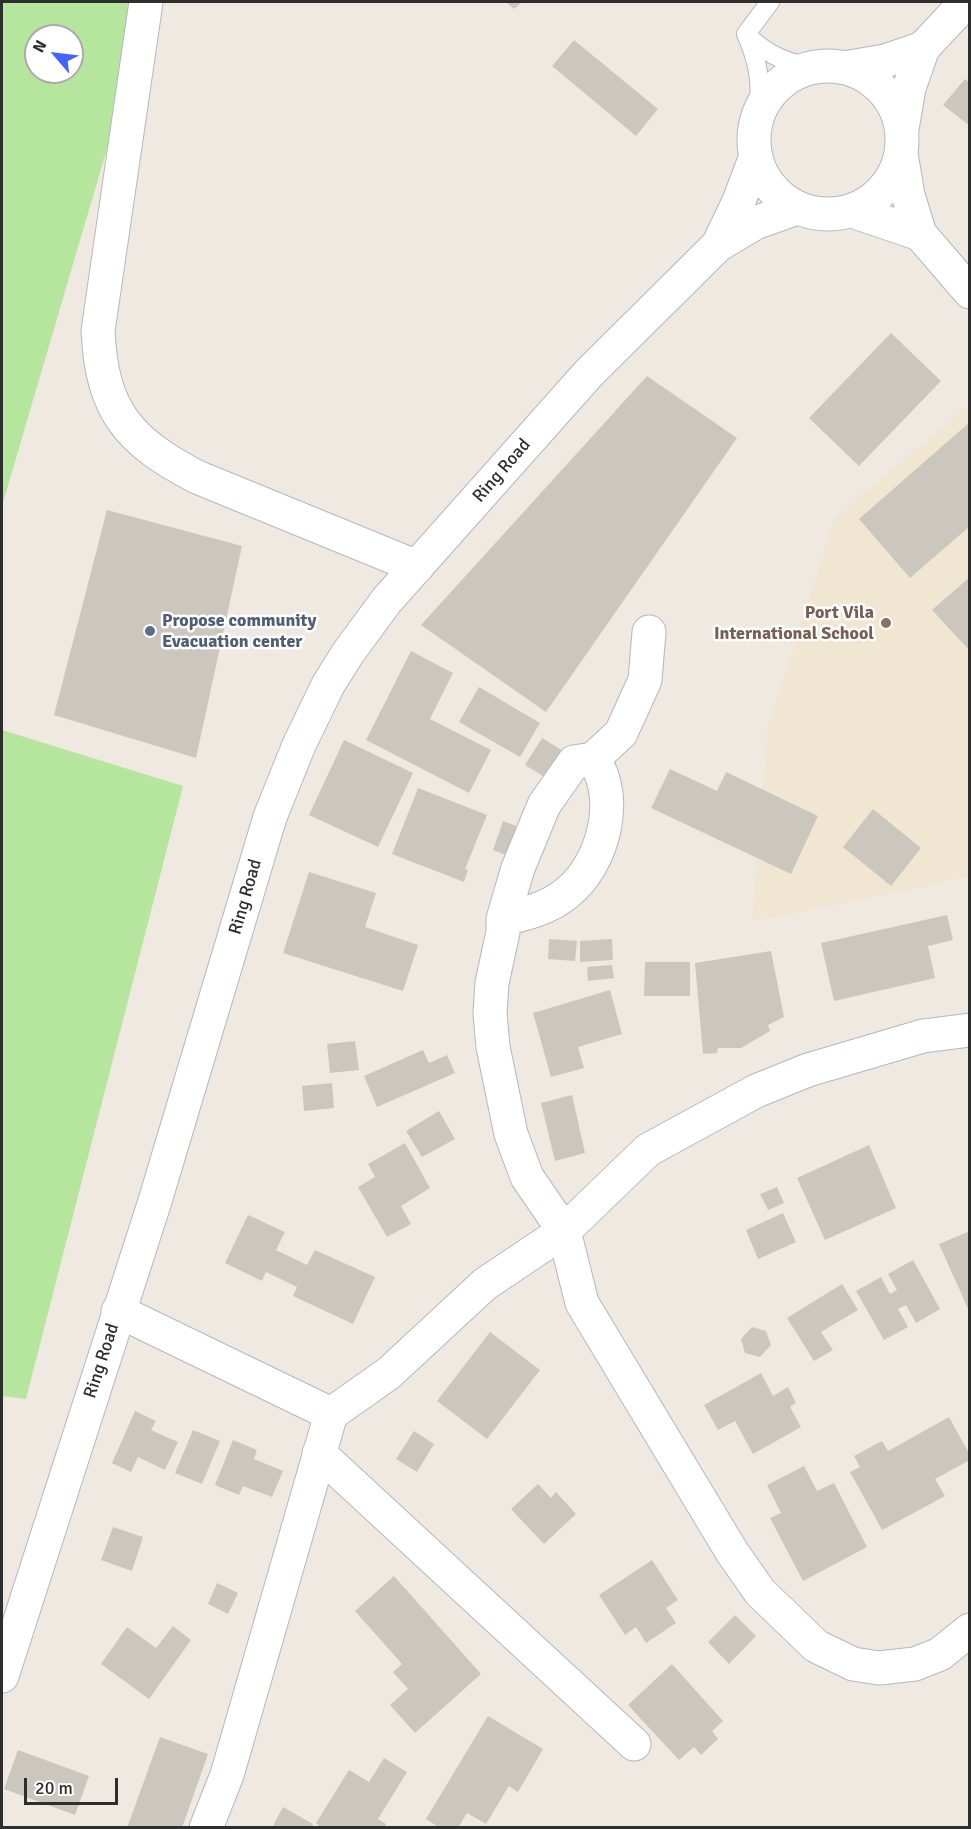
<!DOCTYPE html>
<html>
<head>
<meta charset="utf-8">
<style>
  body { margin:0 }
  #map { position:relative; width:971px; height:1829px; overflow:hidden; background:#efe9e1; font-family:Signika,sans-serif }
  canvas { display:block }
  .frame { position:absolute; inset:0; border:3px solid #2e2e2e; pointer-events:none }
  .north { position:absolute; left:24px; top:24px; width:60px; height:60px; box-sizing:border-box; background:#fff; border:2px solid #ababab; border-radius:50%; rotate:298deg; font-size:16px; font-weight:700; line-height:24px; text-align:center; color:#2e2e2e }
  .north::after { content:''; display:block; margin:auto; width:21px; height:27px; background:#4264fb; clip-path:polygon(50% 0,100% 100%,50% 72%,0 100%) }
  .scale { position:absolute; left:24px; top:1778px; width:94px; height:27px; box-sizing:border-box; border:3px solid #2e2e2e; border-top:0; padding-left:8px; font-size:18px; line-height:21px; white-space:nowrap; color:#2e2e2e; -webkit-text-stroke:4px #fff; paint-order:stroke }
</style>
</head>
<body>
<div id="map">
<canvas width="971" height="1829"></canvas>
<div class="frame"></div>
<div class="north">N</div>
<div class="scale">20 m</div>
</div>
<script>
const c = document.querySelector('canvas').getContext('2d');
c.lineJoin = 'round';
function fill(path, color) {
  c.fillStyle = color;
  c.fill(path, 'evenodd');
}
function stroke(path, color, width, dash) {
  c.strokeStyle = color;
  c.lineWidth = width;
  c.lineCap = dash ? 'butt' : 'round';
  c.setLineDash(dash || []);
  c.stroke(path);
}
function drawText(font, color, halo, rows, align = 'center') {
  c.font = font + ' Signika,sans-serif';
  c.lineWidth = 5;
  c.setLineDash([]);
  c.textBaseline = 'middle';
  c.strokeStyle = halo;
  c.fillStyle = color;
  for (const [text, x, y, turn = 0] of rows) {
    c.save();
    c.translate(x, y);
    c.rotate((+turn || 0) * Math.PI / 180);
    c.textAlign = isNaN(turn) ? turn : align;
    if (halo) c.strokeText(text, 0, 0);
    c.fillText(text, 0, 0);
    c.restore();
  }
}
fill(new Path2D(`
  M968,406L969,877L752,922L768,727L835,518Z`), '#f0e6d1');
fill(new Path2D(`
  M2,2H150L2,506ZM36,36H72V72H36Z
  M2,730L183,786L26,1399L2,1396Z`), '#b6e59e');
fill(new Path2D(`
  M506,2H522L514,9Z
  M574,40L658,109L636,136L552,66Z
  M965,79L970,83V126L943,105Z
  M891,333L941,381L859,466L809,418Z
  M647,376L737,438L546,712L421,625Z
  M970,422V526L910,578L859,519Z
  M107,510L242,546L196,758L54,715Z
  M970,577V651L932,610Z
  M411,651L453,673L430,719L491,750L469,793L366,740Z
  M479,687L540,723L520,757L459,722Z
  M542,738L563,751L546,778L525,765Z
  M344,740L413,773L378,847L309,815Z
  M670,769L717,791L726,772L818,816L791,874L651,808Z
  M418,788L487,815L465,869L468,870L464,882L392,854Z
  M873,809L921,848L891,886L843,847Z
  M503,821L519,827L508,856L493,850Z
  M309,872L376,893L365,927L418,945L403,991L283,953Z
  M947,915L953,940L928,946L935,978L834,1001L821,943Z
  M549,939L577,941L575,961L548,959Z
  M612,939L613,960L580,962V941Z
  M771,951L784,1017L768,1025L770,1031L741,1048H718L717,1053L703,1054L695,963Z
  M645,962H690V996H644Z
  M612,965L614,978L588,981L587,967Z
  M610,990L622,1034L578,1047L584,1068L551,1077L533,1013Z
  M355,1041L359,1070L330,1073L327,1044Z
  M423,1050L429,1063L447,1055L455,1073L377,1107L364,1076Z
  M332,1083L334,1108L304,1111L302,1086Z
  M572,1095L585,1153L555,1161L541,1103Z
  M439,1111L455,1139L422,1157L406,1131Z
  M405,1143L430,1188L401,1206L411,1224L387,1237L358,1187L375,1177L368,1164Z
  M869,1145L896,1208L825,1240L797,1178Z
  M777,1187L784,1203L768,1210L760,1194Z
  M783,1213L796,1242L758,1259L746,1230Z
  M248,1215L285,1232L276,1250L307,1265L315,1250L375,1277L353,1324L293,1296L297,1287L266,1272L262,1281L225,1263Z
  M970,1231V1313L939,1244Z
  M913,1260L940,1309L916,1323L906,1305L898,1309L908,1327L884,1340L856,1291L881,1277L890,1294L897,1290L888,1274Z
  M842,1284L858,1310L821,1332L833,1350L814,1361L787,1318Z
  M752,1327L766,1331L771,1345L760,1357L745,1353L741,1339Z
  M490,1332L540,1370L487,1439L437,1401Z
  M761,1373L773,1396L788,1387L796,1403L790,1407L801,1427L753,1454L735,1421L718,1430L704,1405Z
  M135,1411L156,1421L151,1430L178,1442L165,1470L138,1457L131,1472L112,1463Z
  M949,1417L970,1455V1460L935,1479L945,1496L882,1530L850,1472L860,1467L854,1456L882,1441L888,1451Z
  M193,1430L220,1441L202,1484L175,1473Z
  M414,1431L434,1444L417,1472L396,1459Z
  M233,1440L257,1450L254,1459L283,1471L272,1497L243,1486L239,1495L215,1485Z
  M804,1466L817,1491L834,1483L867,1547L803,1581L770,1518L781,1513L767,1485Z
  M538,1484L551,1498L556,1492L576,1514L544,1544L511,1509Z
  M113,1527L143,1537L132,1571L101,1560Z
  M652,1560L678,1600L666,1608L676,1623L646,1643L636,1627L625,1635L599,1595Z
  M394,1576L481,1674L415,1733L390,1705L408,1689L393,1672L402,1664L355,1611Z
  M217,1583L238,1593L228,1614L208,1604Z
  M735,1615L756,1636L729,1664L708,1642Z
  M173,1626L191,1640L149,1699L101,1664L127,1627L156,1648Z
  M672,1664L723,1721L712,1731L718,1739L701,1755L694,1747L679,1760L628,1705Z
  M488,1716L543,1749L518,1792L509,1786L486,1824L467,1813L458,1828H440L426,1819Z
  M160,1737L208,1754L182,1828H127Z
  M18,1750L89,1776L75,1815L4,1789Z
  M384,1758L407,1772L378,1819L386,1824L384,1828H322L316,1823L349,1770L369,1782Z
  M283,1807L313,1824L311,1828H272Z`), '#cbc7bf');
const lane = new Path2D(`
  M746,34C759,63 762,85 758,116
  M746,34L770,2
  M749,37C769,56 789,64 815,67`);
const street = new Path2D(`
  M146,2L98,331C102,411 128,441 197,477L417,567
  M901,154L908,195L920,234L970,292
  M852,211L920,234
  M649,632L645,680L621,733L593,759L574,762L544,805L518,868L503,919V932L492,983L490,1014L493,1047L511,1134L527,1177L564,1231L582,1303L732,1552L760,1592L816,1646L853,1664L879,1668L915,1664L940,1654L970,1630
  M503,919C526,914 549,908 567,893C603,865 621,797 593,759
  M118,1311L331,1414
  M319,1453L634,1744
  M206,1828L227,1775L331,1414L389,1373L485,1284L564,1231L648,1150L756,1091L808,1070L923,1036L970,1030`);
const secondary = new Path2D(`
  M754 140a74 74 0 1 1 148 0a74 74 0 1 1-148 0Z
  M844,68L885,61L923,48
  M902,129L909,88L923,48L966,2
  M718,245L739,201L756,156
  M2,1676L155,1201L270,817L299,745L328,685L348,653L387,600L589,373L718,245L755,223L797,208`);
stroke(lane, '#b4b7c1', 20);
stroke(street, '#b4b7c1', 35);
stroke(secondary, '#b4b7c1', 35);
stroke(lane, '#fff', 18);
stroke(street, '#fff', 33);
stroke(secondary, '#fff', 33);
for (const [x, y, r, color] of [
  [886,623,6,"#8d6e63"],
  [150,631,6,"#5c6f8a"]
]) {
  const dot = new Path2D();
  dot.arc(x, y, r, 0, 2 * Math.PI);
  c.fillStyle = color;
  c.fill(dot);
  stroke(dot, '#fff', 2);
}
drawText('18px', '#2e2e2e', '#fff', [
  ["Ring Road",502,471,-49],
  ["Ring Road",246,897,-74],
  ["Ring Road",102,1361,-72]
]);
drawText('bold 18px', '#785e54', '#fff', [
  ["Port Vila",874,613],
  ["International School",874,634]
], 'right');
drawText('bold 18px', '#4e5e75', '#fff', [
  ["Propose community",162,621],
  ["Evacuation center",162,642]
], 'left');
</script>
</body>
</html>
